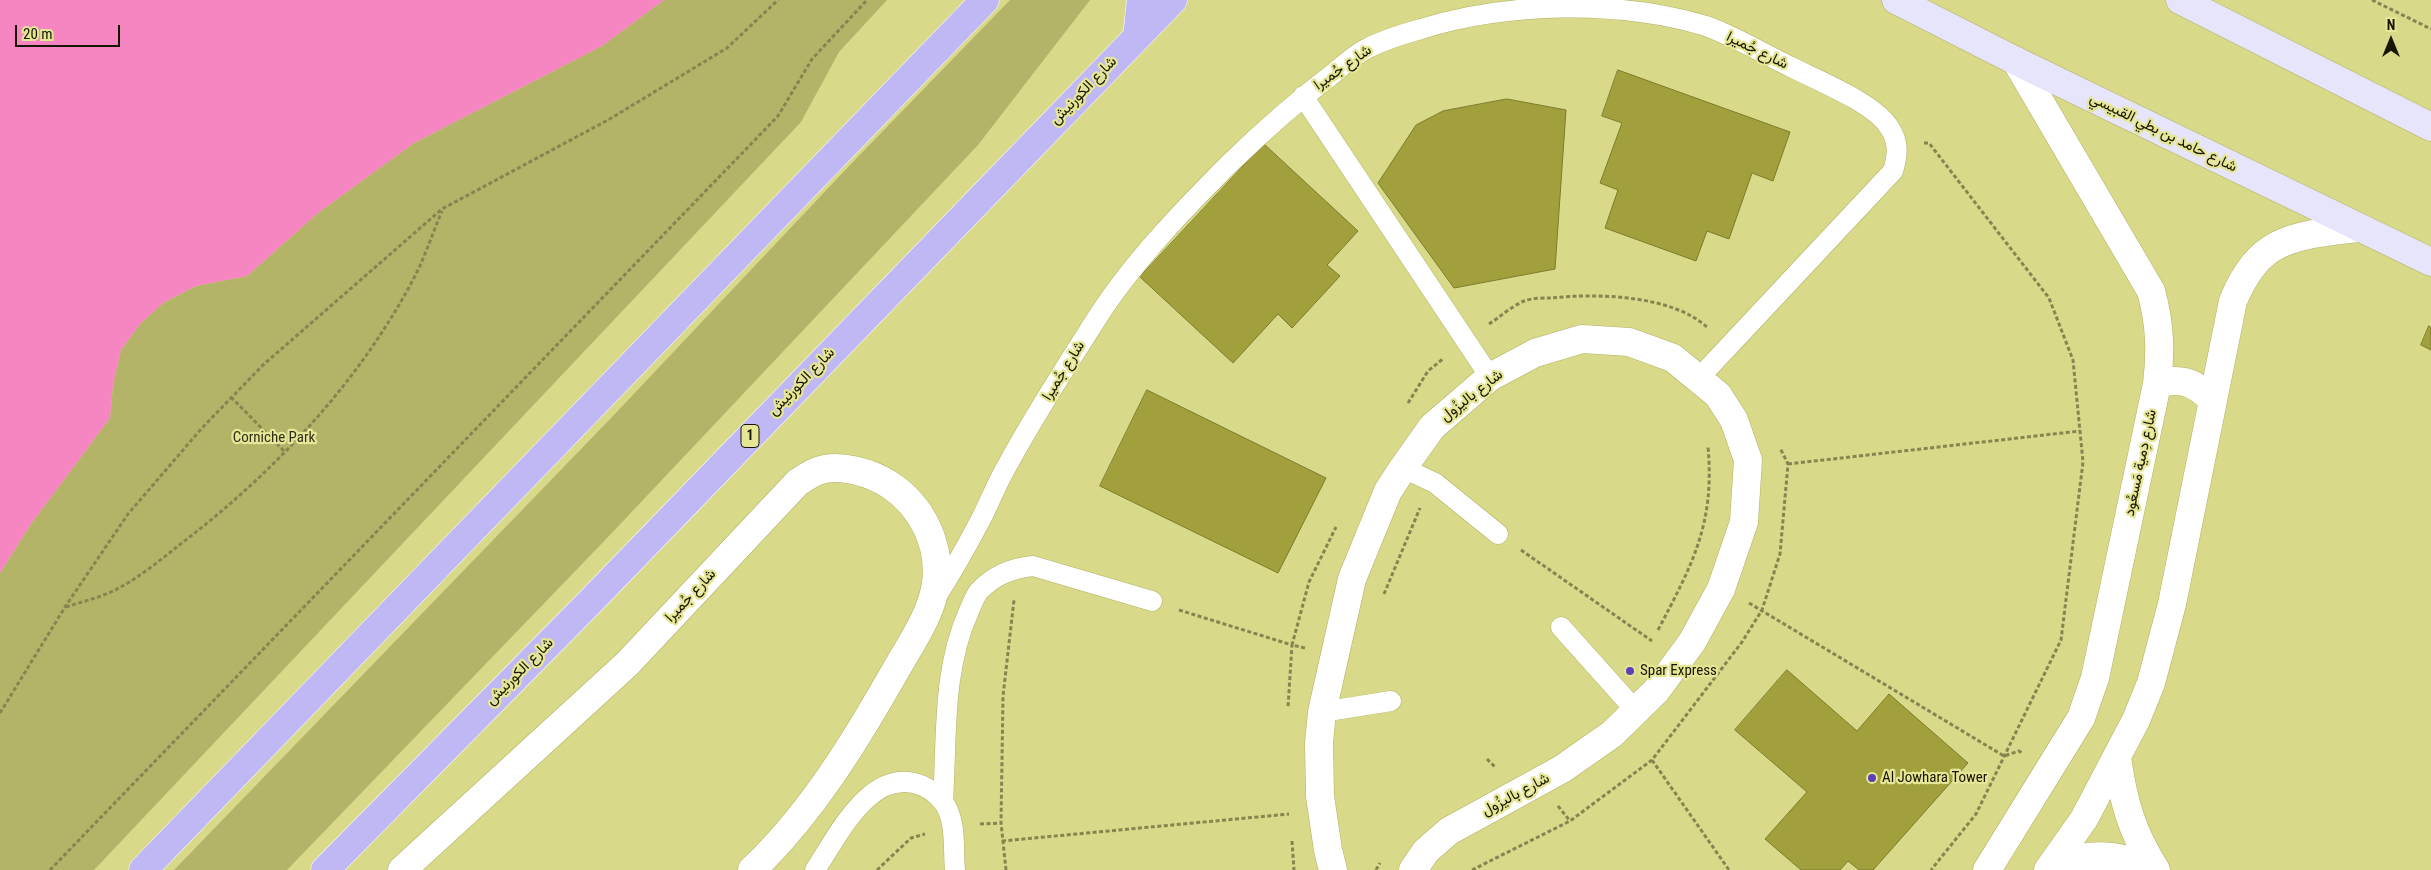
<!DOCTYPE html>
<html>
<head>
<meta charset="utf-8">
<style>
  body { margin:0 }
  #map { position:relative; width:2431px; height:870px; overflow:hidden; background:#d8d989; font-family:"Roboto Condensed",sans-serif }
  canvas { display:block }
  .north { position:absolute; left:2366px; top:15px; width:50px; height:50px; -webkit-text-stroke:4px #e5e696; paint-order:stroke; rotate:0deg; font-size:14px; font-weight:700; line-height:20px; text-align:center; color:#171601 }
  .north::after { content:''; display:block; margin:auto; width:18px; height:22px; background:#171601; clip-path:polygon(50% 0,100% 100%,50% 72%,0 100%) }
  .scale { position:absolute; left:15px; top:25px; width:105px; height:22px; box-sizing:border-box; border:2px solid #171601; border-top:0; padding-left:6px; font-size:15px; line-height:18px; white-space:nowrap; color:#171601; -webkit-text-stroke:4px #e5e696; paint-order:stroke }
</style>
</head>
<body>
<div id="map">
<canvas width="2431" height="870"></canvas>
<div class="north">N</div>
<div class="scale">20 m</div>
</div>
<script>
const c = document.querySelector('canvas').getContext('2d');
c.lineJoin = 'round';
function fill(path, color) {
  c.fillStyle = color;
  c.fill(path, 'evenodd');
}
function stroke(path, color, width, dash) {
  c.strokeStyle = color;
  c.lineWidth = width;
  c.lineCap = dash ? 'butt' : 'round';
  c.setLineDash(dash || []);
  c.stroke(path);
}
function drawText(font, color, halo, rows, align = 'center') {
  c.font = font + ' "Roboto Condensed",Vazirmatn,sans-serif';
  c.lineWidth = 4.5;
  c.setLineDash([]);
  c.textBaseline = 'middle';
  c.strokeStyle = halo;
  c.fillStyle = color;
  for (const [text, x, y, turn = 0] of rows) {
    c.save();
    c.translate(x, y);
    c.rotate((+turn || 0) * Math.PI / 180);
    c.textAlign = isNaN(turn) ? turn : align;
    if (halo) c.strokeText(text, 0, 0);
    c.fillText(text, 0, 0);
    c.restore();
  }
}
fill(new Path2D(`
  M664,0H887L839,52L801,122L94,870H0V573L31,524L110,418L113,385L121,350L141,323L163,303L196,286L247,276L318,213L414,143L602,46Z
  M1010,0H1090L978,145L609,536L287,870H174L612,417L850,165Z`), '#b4b469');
fill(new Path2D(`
  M0,0H664L602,46L414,143L318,213L247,276L196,286L163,303L141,323L121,350L113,385L110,418L31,524L0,573Z`), '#f686c1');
const building = new Path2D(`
  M1618,70L1790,132L1773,181L1752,173L1729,239L1707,231L1696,261L1605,228L1618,190L1600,183L1622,123L1602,116Z
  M1507,99L1566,110L1555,269L1454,288L1378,183L1416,125L1443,111Z
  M1264,144L1358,231L1327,265L1340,276L1292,328L1278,314L1233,363L1140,277Z
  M2429,326L2431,328V350L2421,345Z
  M1147,390L1326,478L1278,573L1100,486Z
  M1787,670L1857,731L1889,694L1968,763L1873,870H1859L1848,861L1840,870H1801L1765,839L1807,792L1735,730Z`);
fill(building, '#a1a03d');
stroke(building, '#7c7b2b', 1);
const service = new Path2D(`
  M1303,96L1490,377
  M1403,468L1435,483L1498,534
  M936,597C953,571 968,544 982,517C991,499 998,481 1008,464C1035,414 1067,365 1097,318C1132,263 1184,209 1230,163C1263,131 1297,101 1334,73C1344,65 1354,55 1366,49C1383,40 1403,34 1421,29C1508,2 1619,0 1706,26C1734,36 1762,53 1789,66C1816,80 1873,102 1889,127C1899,141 1898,155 1893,171L1699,378
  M1561,627L1636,711
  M1322,712L1391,701
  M943,802C947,738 942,670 969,611C972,604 975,596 979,591C994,575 1012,568 1033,566L1152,601
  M815,870C838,836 871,764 923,786C934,791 945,801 949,813C956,831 953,851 955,870`);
const minor = new Path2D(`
  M2157,384C2180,377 2197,382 2212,401
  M2117,757C2123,801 2132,833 2156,870
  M2052,865C2087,853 2119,852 2152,870
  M402,870L627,664L798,482C804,479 811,473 818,471C839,463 872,473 890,485C922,506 941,545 936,583C932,613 912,642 897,668C856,740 812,813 752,870
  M1333,870L1328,850L1320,796L1319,743L1322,712L1352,579L1388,491L1403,468L1432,427L1490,377L1535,353L1582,339L1629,342L1673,358L1718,395L1734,420L1748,460L1744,522L1721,589L1692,642L1656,691L1612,734L1562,769L1449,831L1426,851L1413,870
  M1987,870L2081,718L2095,678L2157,384C2161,351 2160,323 2151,291L2016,61
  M2048,870L2084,819L2136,720L2151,683L2172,604L2233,301C2260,236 2294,236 2358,228`);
const secondary = new Path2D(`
  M1896,0L2016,61L2431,262
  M2180,0L2431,127`);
const trunk = new Path2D(`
  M1137,37L1141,0
  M143,870L985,0
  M325,870L588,604L1173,0`);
stroke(service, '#b1b162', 21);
stroke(minor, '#b1b162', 29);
stroke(secondary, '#b1b162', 29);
stroke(trunk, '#fff', 29);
stroke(new Path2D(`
  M2372,0L2431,29
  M1924,143H1929L2049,298L2073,360L2083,462L2061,640L1976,814L1931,870
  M1489,324C1500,317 1512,306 1524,301C1532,298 1543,298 1551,298C1597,293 1673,295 1708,328
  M231,397L284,451
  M1408,403L1428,371L1444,358
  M1788,464L2080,431
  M1521,550L1652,641
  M1384,594L1420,508
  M1749,603L2004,756L2019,751L2022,753
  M66,607C81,602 98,598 113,591C136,580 158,562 178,546C273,474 361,381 416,274C426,254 433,232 442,211
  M1179,610L1292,645L1288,707
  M1658,630C1692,565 1715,524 1708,447
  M1305,648L1292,645L1309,582L1336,527
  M0,713L65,607L128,514L202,428L263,365L442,209L608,120L727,48L778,0
  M1487,759L1496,768
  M1652,760L1729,870
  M1558,806L1570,821
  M980,824L1001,823
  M1002,841L1289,814
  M1292,841L1294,870
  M50,870L778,116L812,59L867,0
  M877,870L911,838L925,834
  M1006,870L1001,823L1003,696L1014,600
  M1376,870L1380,863
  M1472,870L1570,821L1652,760L1742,642L1762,610L1780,554L1788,464L1780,448`), '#85854f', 3, [4, 2.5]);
stroke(service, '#fff', 20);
stroke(minor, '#fff', 28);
stroke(secondary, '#e7e5fb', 28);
stroke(trunk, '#bfb8f4', 28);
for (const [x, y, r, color] of [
  [1630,671,5,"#5d40b8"],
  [1872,778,5,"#5d40b8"]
]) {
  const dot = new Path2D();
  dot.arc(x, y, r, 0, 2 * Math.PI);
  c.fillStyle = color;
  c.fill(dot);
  stroke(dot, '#e5e696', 2);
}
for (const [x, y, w] of [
  [750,436,18]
]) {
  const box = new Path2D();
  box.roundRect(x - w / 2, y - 11.5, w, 23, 4);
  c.fillStyle = '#e5e696';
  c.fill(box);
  stroke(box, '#171601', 1);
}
drawText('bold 14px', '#171601', null, [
  ["1",750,436]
]);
drawText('15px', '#171601', '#e5e696', [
  ["شارع جُميرا",1757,51,26],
  ["شارع جُميرا",1343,68,-35],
  ["شارع الكورنيش",1084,91,-46],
  ["شارع حامد بن بطي القبيسي",2163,133,26],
  ["شارع جُميرا",1064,371,-58],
  ["شارع الكورنيش",802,382,-46],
  ["شارع باليزُول",1472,396,-38],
  ["شارع دِمية مَسعُود",2141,463,-78],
  ["شارع جُميرا",691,596,-47],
  ["شارع الكورنيش",520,672,-45],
  ["شارع باليزُول",1516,795,-28]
]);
drawText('15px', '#2f2f19', '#e5e696', [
  ["Corniche Park",274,438]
]);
drawText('15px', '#171601', '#e5e696', [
  ["Spar Express",1640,671],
  ["Al Jowhara Tower",1882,778]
], 'left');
</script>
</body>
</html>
